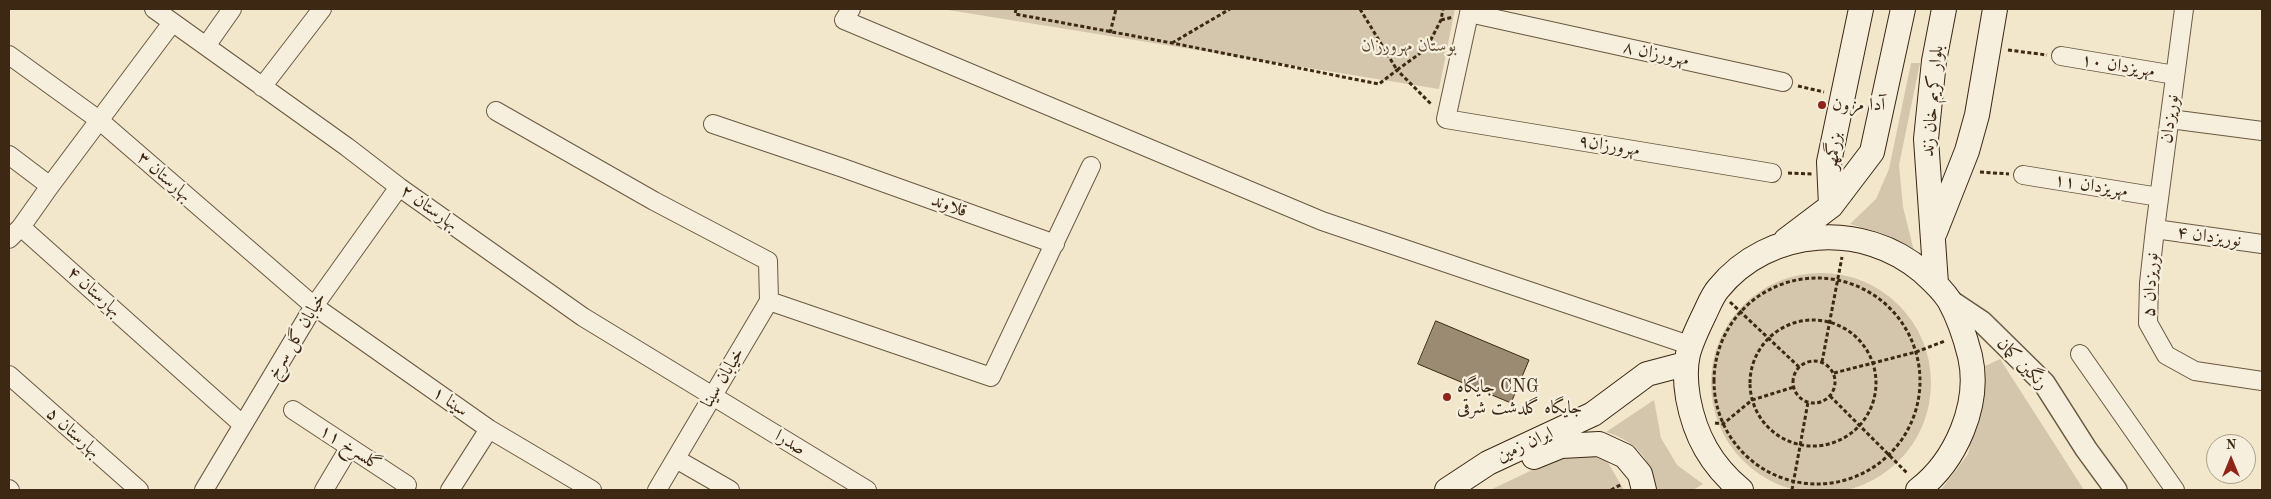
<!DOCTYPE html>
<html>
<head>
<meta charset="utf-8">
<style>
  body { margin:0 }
  #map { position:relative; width:2271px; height:499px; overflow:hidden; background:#f2e6cb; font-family:"Old Standard TT",serif }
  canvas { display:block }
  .frame { position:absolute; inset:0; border:10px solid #3c2813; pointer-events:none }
  .north { position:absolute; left:2206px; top:434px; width:50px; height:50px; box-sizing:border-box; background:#f7efdd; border:1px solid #ac9f8c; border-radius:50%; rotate:0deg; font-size:14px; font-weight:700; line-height:20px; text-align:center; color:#3c2813 }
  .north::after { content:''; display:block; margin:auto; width:18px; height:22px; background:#8f2418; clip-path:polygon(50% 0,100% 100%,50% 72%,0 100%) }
</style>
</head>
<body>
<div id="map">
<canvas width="2271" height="499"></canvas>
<div class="frame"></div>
<div class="north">N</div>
</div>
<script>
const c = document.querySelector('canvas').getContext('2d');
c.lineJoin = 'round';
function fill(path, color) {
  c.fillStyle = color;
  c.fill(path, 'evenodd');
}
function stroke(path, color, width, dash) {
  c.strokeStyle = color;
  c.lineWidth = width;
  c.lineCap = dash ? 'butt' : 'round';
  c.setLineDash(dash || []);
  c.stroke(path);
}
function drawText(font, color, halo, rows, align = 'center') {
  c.font = font + ' "Old Standard TT",Amiri,serif';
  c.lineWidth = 4.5;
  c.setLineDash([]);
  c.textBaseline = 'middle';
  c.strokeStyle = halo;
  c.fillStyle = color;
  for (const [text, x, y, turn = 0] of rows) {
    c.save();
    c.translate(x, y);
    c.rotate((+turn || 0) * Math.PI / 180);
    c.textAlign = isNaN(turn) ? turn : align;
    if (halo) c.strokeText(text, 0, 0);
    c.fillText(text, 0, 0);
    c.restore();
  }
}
fill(new Path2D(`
  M942,9H1455L1439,89Z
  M1911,63H1920L1899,165L1903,207L1914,251L1881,233L1850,224L1876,199L1889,169Z
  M1711 383a110 110 0 1 1 220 0a110 110 0 1 1-220 0Z
  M2000,359L2084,490H1941L1968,454L1977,418L1983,367Z
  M1654,400L1661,438L1677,465L1703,484L1693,490H1655C1651,458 1637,442 1606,432Z
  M1587,454L1607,461L1624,490H1490L1562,456Z`), '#d3c6ac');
const building = new Path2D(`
  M1436,321L1529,360L1511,403L1418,364Z`);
fill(building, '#9b8b73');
stroke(building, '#3c2813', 1);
const minor = new Path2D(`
  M154,9L347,147L399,187L583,317L867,490
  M851,9L844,20L1322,221L1689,345
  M1470,9L1446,119L1772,173
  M2184,9L2155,229L2149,283L2148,323L2166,355L2195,371L2262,381
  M1469,13L1783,82
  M206,46L232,9
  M9,55L99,120L314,306L489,429L592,490
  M2061,56L2175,75
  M262,87L322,9
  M496,111L654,201L768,261L769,301L657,490
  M2170,119L2262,131
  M713,124L843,168L1055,244
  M9,155L50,186L21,227L243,425
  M2023,175L2159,197
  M50,186L172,23
  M2155,229L2262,244
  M9,239L21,227
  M769,301L991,377L1091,166
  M2080,354L2175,490
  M9,375L139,490
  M293,410L407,485
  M676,459L730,490
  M9,489L10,490
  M204,490L314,306L399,187
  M324,490L349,448
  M450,490L489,429`);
const tertiary = new Path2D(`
  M1949,300L1982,322L2044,383L2086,449L2116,490`);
const secondary = new Path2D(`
  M1831,206L1829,162L1861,9
  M1935,232L1967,151L1977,115L1995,9
  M1786,240L1831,206L1872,152L1903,9
  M1936,284L1926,139L1934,61L1944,9
  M1534,457L1561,446L1599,444L1625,456L1640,474L1644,490
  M1447,490L1488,463L1593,414L1647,374L1685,364
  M1741,490C1711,465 1695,436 1688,398C1682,361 1688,348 1704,315C1708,307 1712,296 1718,289C1769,226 1864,221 1923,272C1933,281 1942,289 1949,300C1959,318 1965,336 1970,356C1981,404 1956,461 1918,490`);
stroke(minor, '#6a5841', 20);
stroke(tertiary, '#6a5841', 24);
stroke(secondary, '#3c2813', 26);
stroke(new Path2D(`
  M1016,9L1015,14L1172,43L1379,84L1397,70L1432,105
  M1360,9L1397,70L1426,49L1441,20L1443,9
  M1441,20L1453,17
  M1110,33L1116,9
  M1172,43L1230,9
  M2008,50L2047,55
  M1798,86L1824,92
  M1980,172L2009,174
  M1788,173L1812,174
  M1714 381a103 103 0 1 1 206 0a103 103 0 1 1-206 0Z
  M1730,302L1799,367
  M1750 383a63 63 0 1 1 126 0a63 63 0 1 1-126 0Z
  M1793 382a21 21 0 1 1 42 0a21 21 0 1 1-42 0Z
  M1822,362L1842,257
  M1834,373L1916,352L1945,341
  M1830,396L1907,473
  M1715,423L1723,424L1752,400L1794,387
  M1611,490L1622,484
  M1792,490L1808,402`), '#3c2813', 3, [4, 2.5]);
stroke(minor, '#f7efdd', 18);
stroke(tertiary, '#f7efdd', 21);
stroke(secondary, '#f7efdd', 24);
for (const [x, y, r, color] of [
  [1822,105,5,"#8f2418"],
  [1447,397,5,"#8f2418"]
]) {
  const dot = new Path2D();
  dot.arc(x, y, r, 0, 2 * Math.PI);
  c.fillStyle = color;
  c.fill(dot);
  stroke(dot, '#f7efdd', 2);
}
drawText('italic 18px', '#625039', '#f7efdd', [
  ["بوستان مهرورزان",1409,46]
]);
drawText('18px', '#3c2813', '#f7efdd', [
  ["مهرورزان ۸",1656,54,12],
  ["مهریزدان ۱۰",2118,66,9],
  ["بلوار کریم خان زند",1933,101,-85],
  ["نوریزدان",2170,119,-82],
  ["مهرورزان۹",1609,146,9],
  ["بزرگمهر",1834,151,-82],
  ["بهارستان ۳",164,177,41],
  ["مهریزدان ۱۱",2091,186,9],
  ["قلاوند",949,206,20],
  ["بهارستان ۲",429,208,35],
  ["نوریزدان ۴",2209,237,8],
  ["نوریزدان ۵",2151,285,-87],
  ["بهارستان ۴",94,292,42],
  ["خیابان گل سرخ",297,336,-59],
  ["رنگین کمان",2022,364,46],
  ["خیابان سینا",723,378,-59],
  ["سینا ۱",450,402,35],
  ["بهارستان ۵",73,433,42],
  ["صدرا",790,443,31],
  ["ایران زمین",1525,445,-25],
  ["گلسرخ ۱۱",350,448,33]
]);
drawText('18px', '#3c2813', '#f7efdd', [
  ["آدا مزون",1832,105],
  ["جایگاه CNG",1457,387],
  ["جایگاه گلدشت شرقی",1457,408]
], 'left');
</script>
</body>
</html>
